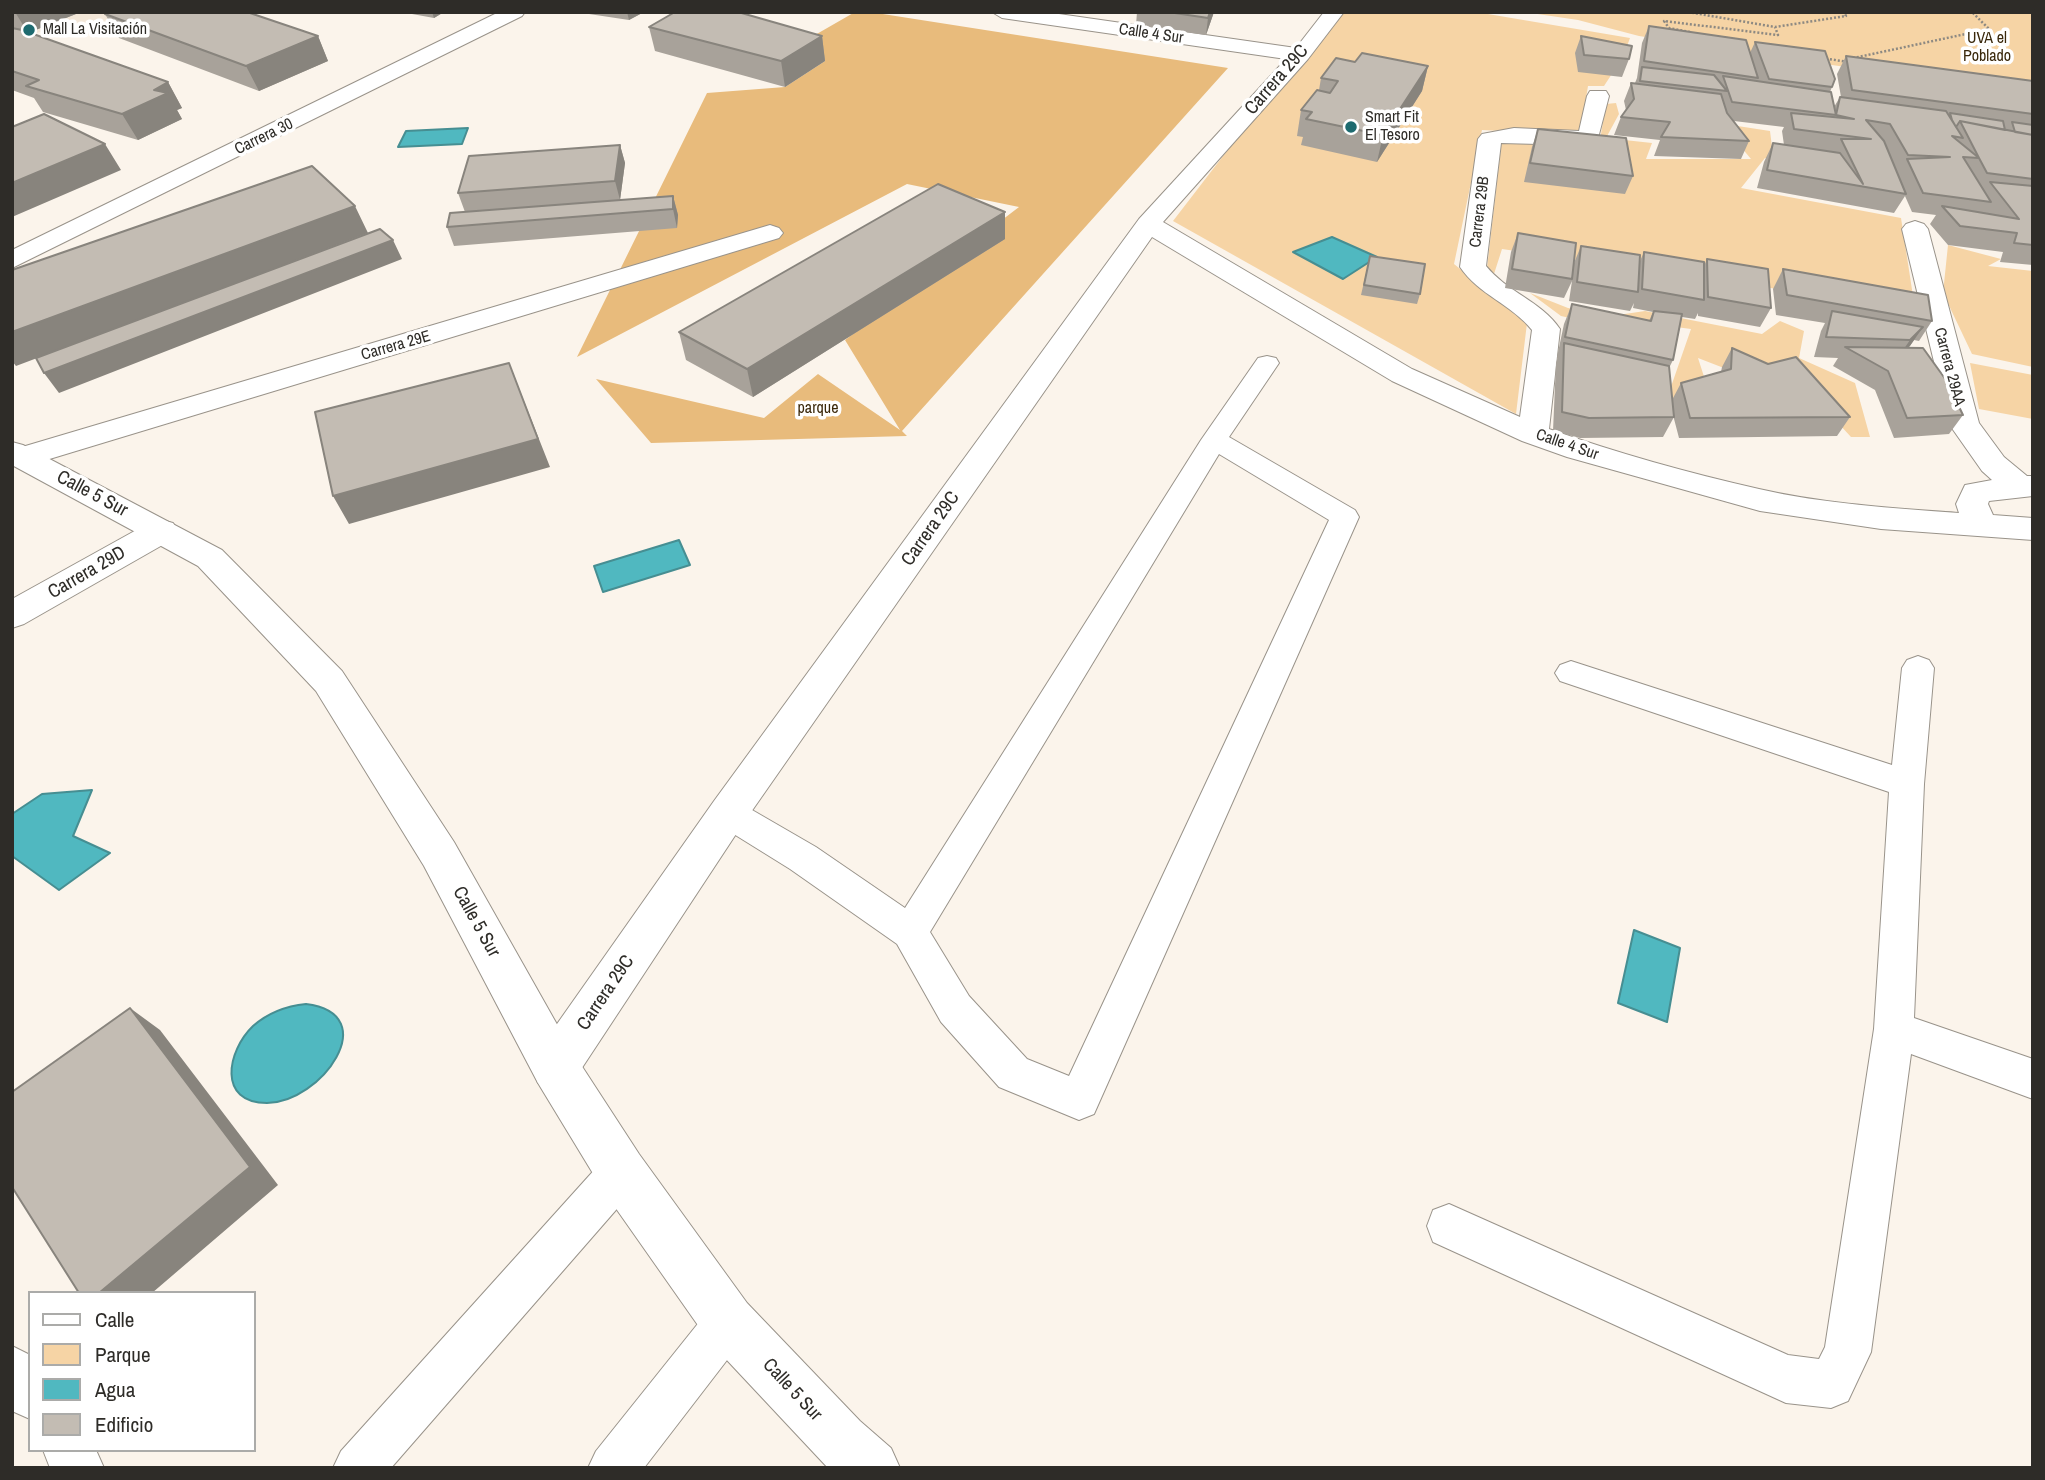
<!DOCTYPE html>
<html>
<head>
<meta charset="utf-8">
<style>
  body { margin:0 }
  #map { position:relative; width:2045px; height:1480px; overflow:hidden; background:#fbf4eb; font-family:"Archivo Narrow",sans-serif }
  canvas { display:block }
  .frame { position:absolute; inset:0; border:14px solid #2e2c28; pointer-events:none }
  .legend { position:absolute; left:28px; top:1291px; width:228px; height:161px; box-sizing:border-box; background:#fff; border:2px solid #ababa9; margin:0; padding:9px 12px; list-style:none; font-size:21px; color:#2e2c28 }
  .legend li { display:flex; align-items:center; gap:14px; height:35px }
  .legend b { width:35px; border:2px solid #ababa9 }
</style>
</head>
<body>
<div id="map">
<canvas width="2045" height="1480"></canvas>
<div class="frame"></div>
<ul class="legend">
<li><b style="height:9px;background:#fff"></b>Calle</li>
<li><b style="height:19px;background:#f6d4a5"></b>Parque</li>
<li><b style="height:19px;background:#50b8c0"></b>Agua</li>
<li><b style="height:19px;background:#c3bcb3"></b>Edificio</li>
</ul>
</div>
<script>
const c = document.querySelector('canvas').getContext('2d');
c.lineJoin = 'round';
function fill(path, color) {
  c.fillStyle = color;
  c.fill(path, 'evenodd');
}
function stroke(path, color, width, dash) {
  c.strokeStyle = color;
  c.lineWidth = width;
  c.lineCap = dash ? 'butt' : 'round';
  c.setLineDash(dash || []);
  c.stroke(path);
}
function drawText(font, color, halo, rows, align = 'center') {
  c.font = font + ' "Archivo Narrow",sans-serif';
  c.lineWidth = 7;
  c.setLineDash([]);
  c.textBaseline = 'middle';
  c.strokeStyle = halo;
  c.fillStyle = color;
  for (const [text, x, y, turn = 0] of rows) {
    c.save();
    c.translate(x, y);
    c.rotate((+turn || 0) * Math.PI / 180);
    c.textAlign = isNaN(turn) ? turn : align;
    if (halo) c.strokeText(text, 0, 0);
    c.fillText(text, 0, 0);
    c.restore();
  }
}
fill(new Path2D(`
  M12,12H142L90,35L59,26L12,41Z`), '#f3e7d8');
fill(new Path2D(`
  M1334,12H1476L1630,38L1623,57L1604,86H1588L1580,135L1482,130L1454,264L1527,323L1516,414L1173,221Z
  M1524,12H2033V88L1853,68L1761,55L1639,36L1578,20Z
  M1616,103L1619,114L1606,138L1652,143L1646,159H1751L1731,135V125L1770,131L1772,147L1825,166L1765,158L1741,188L1901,218L1915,309L1502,249L1494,274L1487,268L1502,138L1599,146L1606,104Z
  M1948,245L2001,259L1988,266L2033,271V367L1972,354L1943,293Z
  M1530,293L1568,308L1618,315L1645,311L1762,334L1780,321L1804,331L1799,358L1855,383L1870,437H1851L1788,369L1747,377L1698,358L1708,389L1665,404L1691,329L1638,322L1629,331L1561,316Z
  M1970,363L2033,375V419L1979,409Z`), '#f6d4a5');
fill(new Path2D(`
  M855,12H870L1228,68L902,431L907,436L651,443L596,379L764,418L818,374L900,430L845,340L1019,207L907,184L577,357L707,93L785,87L825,61L815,35Z`), '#e8bb7c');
const water = new Path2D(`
  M468,128L462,144L398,147L406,131Z
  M1332,237L1377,257L1343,279L1293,252Z
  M679,540L690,565L603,592L594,566Z
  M92,790L73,836L110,853L59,890L12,856V814L42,794Z
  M1634,930L1680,948L1667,1022L1618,1003Z
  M306,1004C385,1014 321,1103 267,1103C217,1103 227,1051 253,1026C269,1012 286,1006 306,1004Z`);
fill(water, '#50b8c0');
stroke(water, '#468e92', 2);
const lane = new Path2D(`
  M1267,356L1276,358L1279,363L1229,437L1355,510L1359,517L1094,1114L1079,1120L999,1087L941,1022L897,944L790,869L716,823L711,813L716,803L728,799L740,803L816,847L905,908L1201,440L1258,358ZM1219,454L1329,520L1069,1076L1027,1059L969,996L930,932Z
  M1918,656L1929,660L1934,668L1924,784L1914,1018L2033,1059V1099L1911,1054L1871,1352L1848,1401L1831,1408L1786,1403L1433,1242L1427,1226L1433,1210L1449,1204L1788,1355L1819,1359L1825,1347L1874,1029L1889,792L1560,681L1555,673L1560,665L1571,661L1892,765L1902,668L1907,660Z
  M621,1151L636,1157L642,1172L636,1187L391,1468H333L341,1451L606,1157Z
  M728,1299L744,1306L751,1322L744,1338L644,1468H588L596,1451L712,1306Z
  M12,1346L30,1355V1419L12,1411Z
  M43,1450H96L104,1468H50Z`);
const street = new Path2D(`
  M992,12H1045L1296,48L1324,12H1344L1308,59L1163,222L1412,369L1520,417L1532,330C1511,304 1479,295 1460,267L1478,139L1482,134L1514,128L1579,131L1587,96L1590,91H1606L1609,96L1597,142L1577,145L1501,143L1486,266C1507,292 1541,301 1560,329L1549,429C1617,453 1688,473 1759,489C1824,504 1893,508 1959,513L1956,504L1965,485L1992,480L1982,471L1949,424L1902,229L1906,224L1915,221L1924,224L1928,229L1979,423L2004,457L2027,476H2033V496L1989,501L1988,504L1993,515L2033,518V540L1881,529L1760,511L1567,457L1522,441L1392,381L1152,237L742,825L572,1083L555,1090L538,1083L532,1067L538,1051L714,801L1139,219L1286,59L1002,18Z
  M770,225L779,228L783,233L779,238L33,464L22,467L12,464V450Z
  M161,520L173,523L178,531L173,539L24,624L12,628V599L149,523Z`);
const secondary = new Path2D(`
  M499,12H525L522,16L12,268V250Z
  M12,442L23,445L222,550L342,671L454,842L572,1051L639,1154L747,1303L860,1421L891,1448L900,1468H828L709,1341L603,1190L538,1083L424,866L316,691L198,566L12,465Z`);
stroke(lane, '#99938a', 2);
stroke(street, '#99938a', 2);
stroke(secondary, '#99938a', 2);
stroke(new Path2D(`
  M1688,12L1775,27L1846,16L1844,12
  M1690,32L1669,28L1664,21L1778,35L1775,27
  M1822,58L1848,62
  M1849,59L1989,29L1972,12`), '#8d8982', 2.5, [2, 2]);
fill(lane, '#fff');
fill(street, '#fff');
fill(secondary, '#fff');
fill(new Path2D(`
  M12,12H81L28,33L168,82L182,108L177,110L182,119L138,140L43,112L34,98L12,90Z
  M401,12H444L434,18Z
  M589,12H644L629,20L589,14Z
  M1137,12H1214L1206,35L1136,25Z
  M105,14L318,36L328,61L259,91L119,38Z
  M1649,26L1750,53L1755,42L1832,87L1830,92L1834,107L1840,97H1841L1837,74L1846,56L2033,81V265L2000,262L2003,252L1948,245L1930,224L1936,215L1912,212L1905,196L1894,213L1757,188L1764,162L1773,143L1784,145L1782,131L1784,127L1734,121L1749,141L1741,159L1654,156L1660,140L1614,135L1621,117L1626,110L1624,101L1631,83H1635L1637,78L1642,43Z
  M649,27L822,36L825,61L785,87L655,51Z
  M1581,36L1629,59L1622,77L1578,72L1575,53Z
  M1355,62L1428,66L1422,91L1377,162L1301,145L1303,137L1297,136L1301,110L1319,90L1321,78Z
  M1538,129L1633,176L1625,194L1524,182L1532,147Z
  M620,145L625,163L620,200L673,196L678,215L677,228L454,246L447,227L465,212L458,193Z
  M1005,212V239L753,397L686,360L679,332Z
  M1518,233L1574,263L1581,246L1640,261L1644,252L1704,266L1707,259L1771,308L1760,327L1698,316V313L1695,319L1682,317L1673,360L1669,368L1672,400L1681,383L1721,372L1722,367L1732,348L1850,417L1837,436L1679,438L1673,415L1674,417L1663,437L1580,438L1553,431L1556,363L1558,357H1557L1564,324L1572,304L1649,321L1653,312L1633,308L1634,303L1630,311L1569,301L1572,281L1564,298L1505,288L1511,252Z
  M1370,256L1420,294L1417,304L1361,295Z
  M1783,269L1932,321L1919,341L1914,340L1908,348L1963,415L1949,434L1894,438L1875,390L1833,366L1838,358L1814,357L1821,331L1825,323L1776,315L1773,289Z`), '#a8a29a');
fill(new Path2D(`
  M15,12H81L28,33Z
  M432,12H444L434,18Z
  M627,12H644L629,20Z
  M1210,12H1214L1206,35L1208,18Z
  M318,36L328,61L259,91L246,66Z
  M822,36L825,61L785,87L781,61Z
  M1428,66L1422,91L1377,162L1383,135Z
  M168,82L182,108L177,110L182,119L138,140L122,114L154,90Z
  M105,144L121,170L12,217V183Z
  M620,145L625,163L620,200L615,181Z
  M673,196L678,215L677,228L673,209Z
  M355,206L368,233L16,366L12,361V332Z
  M1005,212V239L753,397L747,369Z
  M393,240L402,259L59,393L44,373Z
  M1923,327L1910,346L1897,359L1910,340Z
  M509,363L550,467L349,524L333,496Z
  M130,1008L160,1030L278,1185L152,1293H99Z`), '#88847d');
const building = new Path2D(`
  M110,12H247L318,36L246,66L105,14Z
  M675,12H738L822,36L781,61L649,27Z
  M1168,12H1210L1208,18Z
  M1649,26L1746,40L1758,78L1644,61Z
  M12,28L22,30L168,82L154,90L168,93L122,114L26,86L39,80L12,71Z
  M1581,36L1632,46L1629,59L1584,55Z
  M1755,42L1825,51L1835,79L1832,87L1769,79Z
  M1362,53L1428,66L1383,135L1306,119L1312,112L1301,110L1317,90L1330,93L1338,81L1321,78L1336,58L1355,62Z
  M1846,56L2033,81V114L1852,90Z
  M1642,67L1714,75L1727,91L1640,81Z
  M1723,76L1831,92L1836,115L1732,102Z
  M1631,83L1721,94L1727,113L1749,141L1661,137L1670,122L1621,117L1634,99Z
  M1840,97L1946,111L1963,138L1952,136L1979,158L1960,121L2033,135V179L1987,173L1979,158L1963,157L1991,202L1923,193L1907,159L1950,157L1908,155L1890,124L1866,120L1884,141L1906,194L1767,170L1773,143L1840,153L1863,184L1841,139H1871L1794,129L1791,113L1854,119L1836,115Z
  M1950,113L2003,121L2005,130L1960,121L1956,127L1952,120Z
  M44,114L105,144L12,183V127Z
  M2012,122L2033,125V135L2015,132Z
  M1538,129L1626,138L1633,176L1530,163Z
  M620,145L615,181L458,193L469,156Z
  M312,166L355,206L12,332V270Z
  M1990,182L2033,186V245L2014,243L2017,233L1960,226L1942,206L2019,219Z
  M938,184L1005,212L747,369L679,332Z
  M673,196V209L447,227L450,213Z
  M380,229L393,240L44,373L36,358Z
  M1518,233L1576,243L1572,279L1512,269Z
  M1581,246L1640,255L1638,292L1577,282Z
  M1644,252L1704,262V300L1642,289Z
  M1370,256L1425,264L1420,294L1364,285Z
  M1707,259L1768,269L1771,308L1708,297Z
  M1783,269L1928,295L1932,321L1787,295Z
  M1572,304L1651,321L1654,311L1682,314L1673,360L1565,337Z
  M1832,311L1923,327L1910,340L1826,337Z
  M1564,343L1669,366L1674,417L1589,418L1562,412Z
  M1845,347L1923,348L1946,380L1963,415L1907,418L1888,371Z
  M1732,348L1768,364L1796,357L1850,417L1690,418L1681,383L1731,369Z
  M509,363L538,439L333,496L315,412Z
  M130,1008L250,1167L99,1293H79L12,1187V1092Z`);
fill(building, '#c3bcb3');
stroke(building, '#88847d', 2);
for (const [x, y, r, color] of [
  [29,30,7,"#1d6a6f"],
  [1351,127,7,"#1d6a6f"]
]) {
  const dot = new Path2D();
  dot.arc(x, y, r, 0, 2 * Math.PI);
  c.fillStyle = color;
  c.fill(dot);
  stroke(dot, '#fff', 2.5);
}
drawText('16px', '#2e2c28', '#fff', [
  ["Mall La Visitación",43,30],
  ["Smart Fit",1365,118],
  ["El Tesoro",1365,136]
], 'left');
drawText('16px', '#2e2c28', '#fff', [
  ["Calle 4 Sur",1151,34,8],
  ["Carrera 30",264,137,-26],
  ["Carrera 29B",1480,212,-83],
  ["Carrera 29E",396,346,-16],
  ["Carrera 29AA",1949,367,75],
  ["Calle 4 Sur",1567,445,19]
]);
drawText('16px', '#3a280b', '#fff', [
  ["UVA el",1987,39],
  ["Poblado",1987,57],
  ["parque",818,409]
]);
drawText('19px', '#2e2c28', '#fff', [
  ["Carrera 29C",1277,80,-49],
  ["Calle 5 Sur",92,494,28],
  ["Carrera 29C",931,529,-55],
  ["Carrera 29D",87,573,-30],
  ["Calle 5 Sur",476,922,61],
  ["Carrera 29C",606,993,-56],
  ["Calle 5 Sur",792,1390,47]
]);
</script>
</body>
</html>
